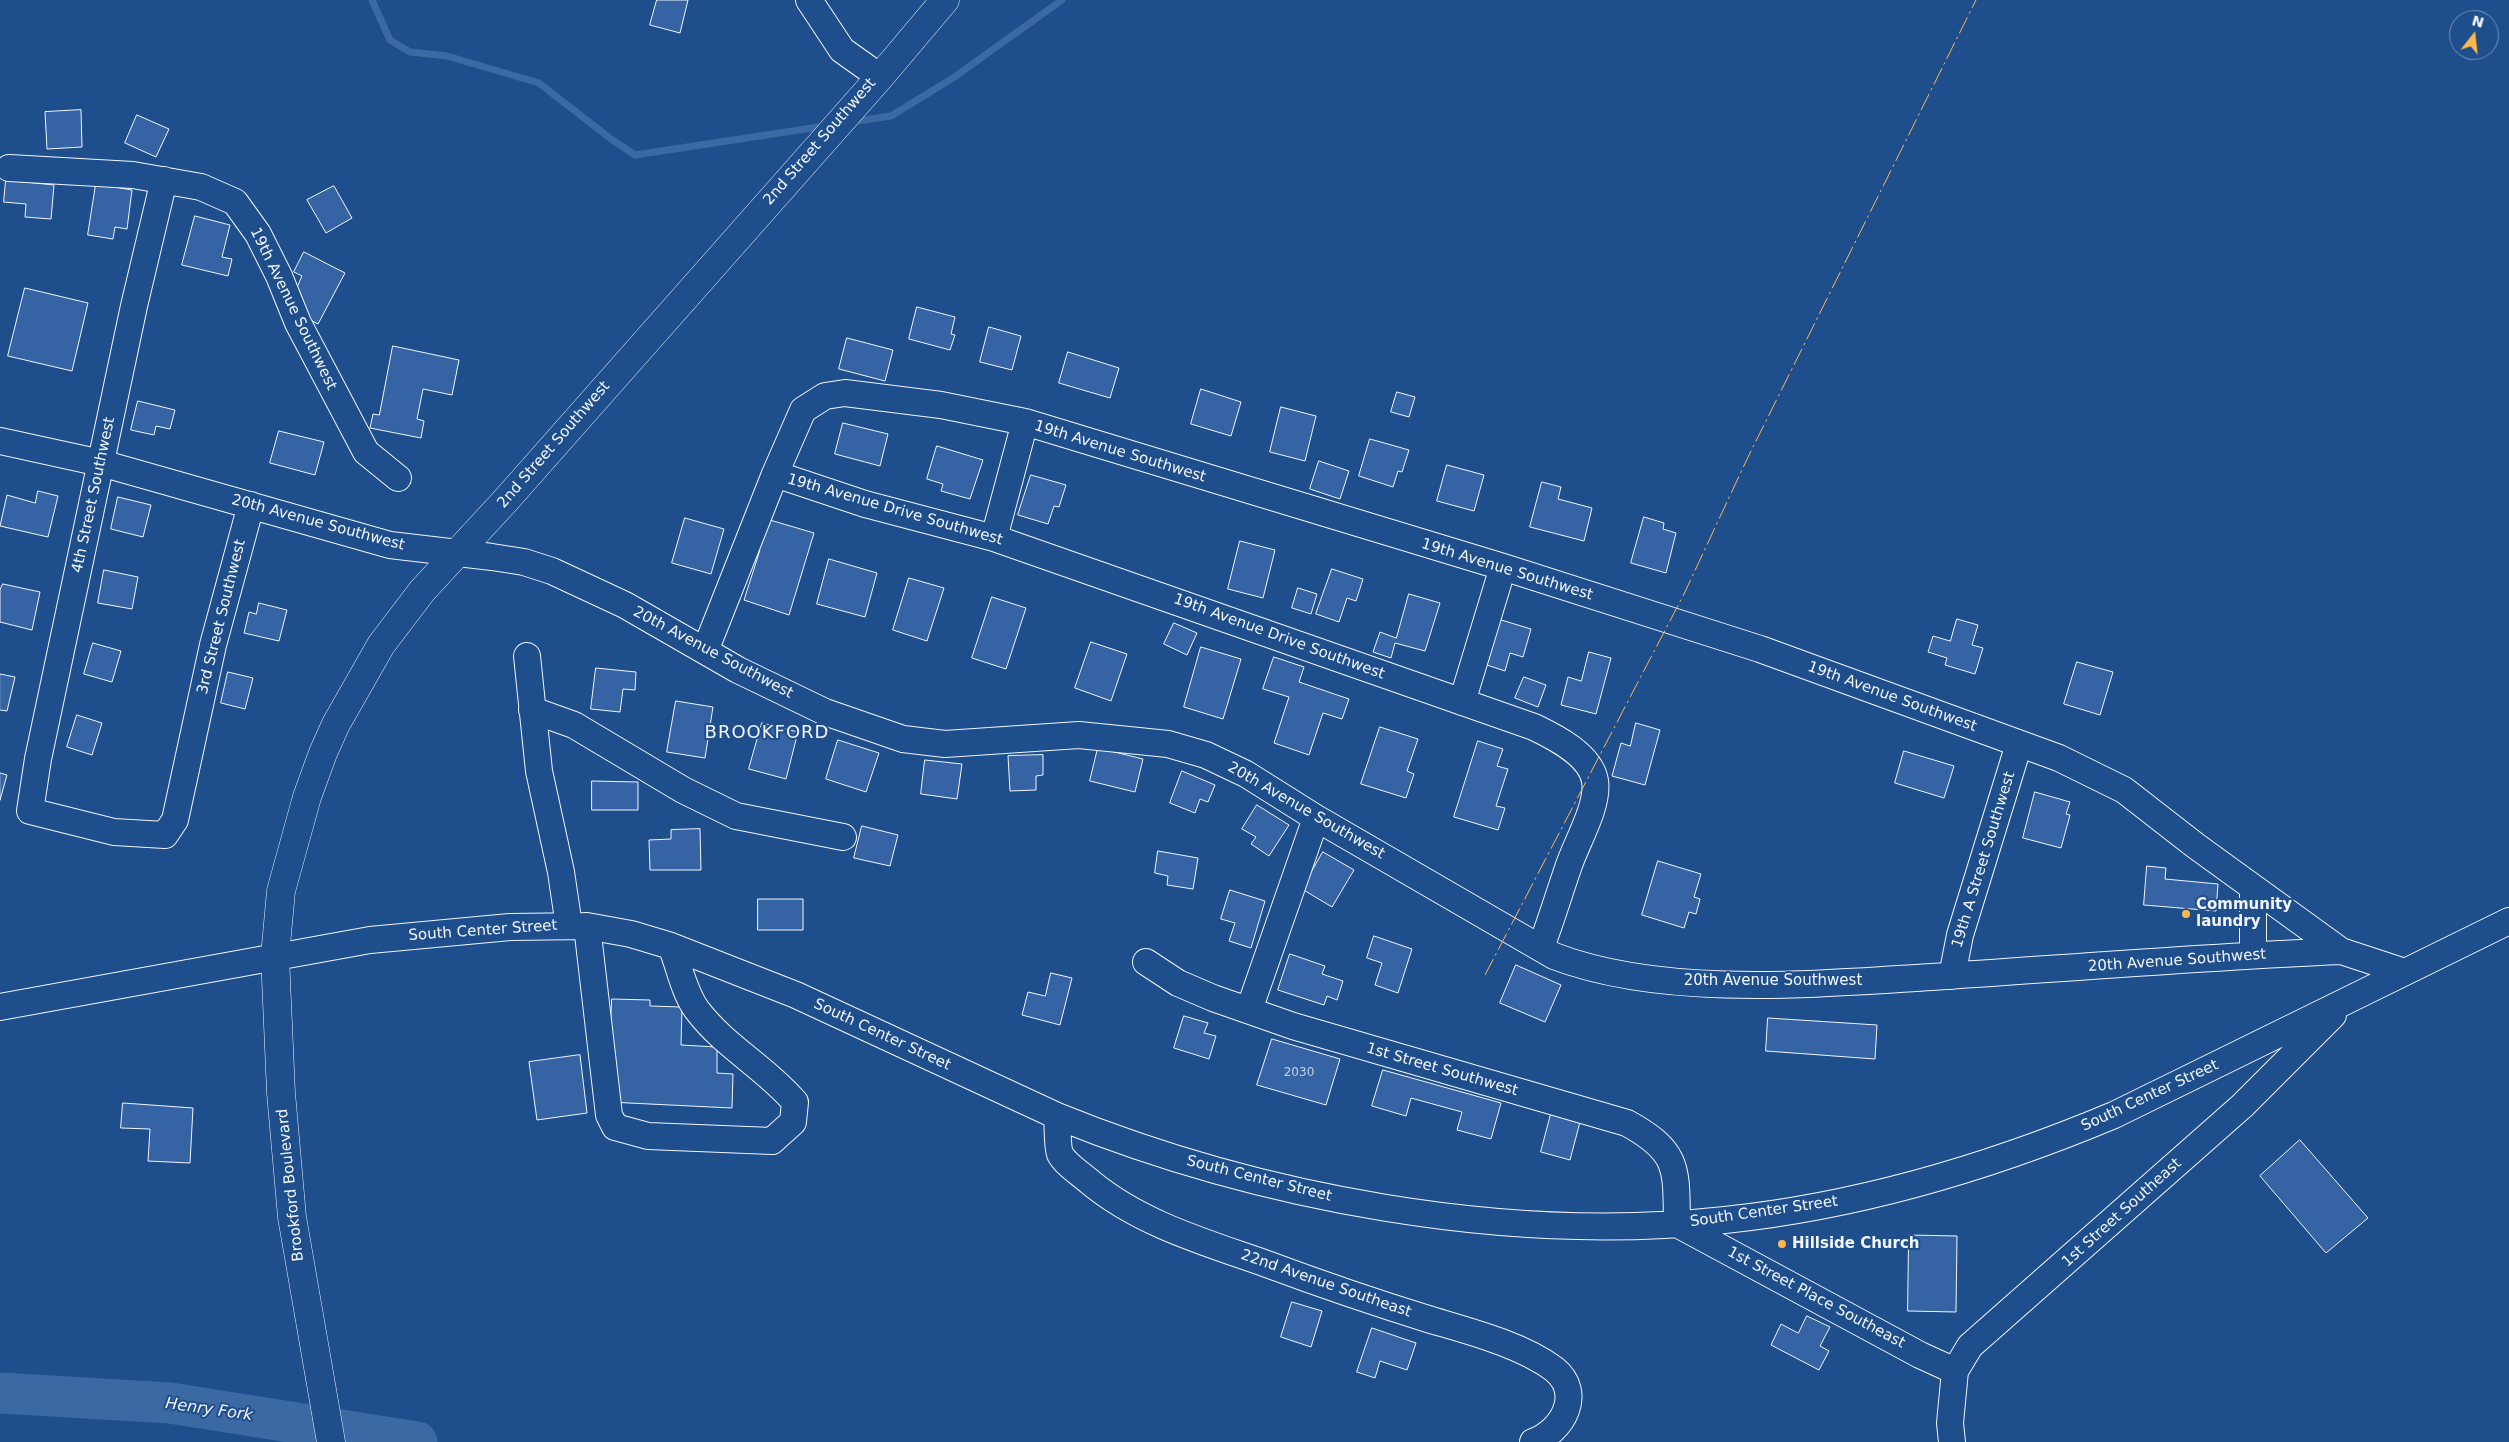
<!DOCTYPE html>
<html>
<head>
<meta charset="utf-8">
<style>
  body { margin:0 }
  #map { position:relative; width:2509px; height:1442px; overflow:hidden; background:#1f4e8c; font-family:"DejaVu Sans",sans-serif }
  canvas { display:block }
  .north { position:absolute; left:2449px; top:10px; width:50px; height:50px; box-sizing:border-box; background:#1f4e8c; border:1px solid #7391ba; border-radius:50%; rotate:16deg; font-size:14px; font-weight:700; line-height:20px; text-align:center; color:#f2f6ff }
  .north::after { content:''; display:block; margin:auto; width:18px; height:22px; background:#ffb74d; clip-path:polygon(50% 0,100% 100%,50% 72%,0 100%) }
</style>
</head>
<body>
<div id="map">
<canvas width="2509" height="1442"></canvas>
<div class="north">N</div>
</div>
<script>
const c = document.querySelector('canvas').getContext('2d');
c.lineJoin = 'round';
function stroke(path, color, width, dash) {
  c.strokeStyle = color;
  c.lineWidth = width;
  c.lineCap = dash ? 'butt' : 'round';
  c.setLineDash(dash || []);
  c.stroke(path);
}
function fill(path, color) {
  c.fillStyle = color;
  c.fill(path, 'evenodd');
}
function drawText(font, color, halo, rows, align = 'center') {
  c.font = font + ' "DejaVu Sans",sans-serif';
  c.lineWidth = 4;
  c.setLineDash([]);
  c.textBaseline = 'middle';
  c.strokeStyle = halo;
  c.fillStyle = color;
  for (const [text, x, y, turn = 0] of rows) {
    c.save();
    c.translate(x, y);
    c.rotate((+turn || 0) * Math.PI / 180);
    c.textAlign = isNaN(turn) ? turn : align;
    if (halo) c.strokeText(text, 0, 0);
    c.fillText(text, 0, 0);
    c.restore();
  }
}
stroke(new Path2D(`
  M372,0L390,40L410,52L447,56L539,83L611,139L635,155L825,126
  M851,122L891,116L953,78L1062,0`), '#3b69a3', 7);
stroke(new Path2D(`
  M0,1393L170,1403L417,1442`), '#3b69a3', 41);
const building = new Path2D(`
  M657,0H688L680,33L650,25Z
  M81,110L82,147L47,149L45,112Z
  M137,115L169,129L156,157L125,143Z
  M6,180L54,185L51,219L25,217L26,204L4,202Z
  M96,184L132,190L127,229L115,227L113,239L88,235Z
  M334,186L352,218L326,233L307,200Z
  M195,216L230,225L222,257L232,259L228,276L182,265Z
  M304,252L345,273L318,324L295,312L302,298L294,294L302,276L294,272Z
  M25,288L88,303L72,371L8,356Z
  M917,307L955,317L951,334L955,335L950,350L909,339Z
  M989,327L1021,336L1012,370L980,362Z
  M847,338L893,350L885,381L839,369Z
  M393,346L459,360L452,395L423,389L417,419L424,421L421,438L370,428L373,414L379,415Z
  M1068,352L1119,368L1110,398L1059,383Z
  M1201,389L1241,402L1231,436L1191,424Z
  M1397,392L1415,397L1409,417L1391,412Z
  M138,401L175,410L170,429L156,426L154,435L131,430Z
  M1281,407L1316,416L1305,461L1270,452Z
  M843,423L888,434L880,466L835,454Z
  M279,431L324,442L315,475L270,463Z
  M1370,439L1409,450L1402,472L1398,471L1393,487L1359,476Z
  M937,446L983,460L970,499L941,491L943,484L927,479Z
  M1319,461L1349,471L1340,499L1310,489Z
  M1447,465L1484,475L1474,511L1437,501Z
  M1031,475L1066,485L1059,507L1054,506L1048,524L1018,515Z
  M1542,482L1561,487L1558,499L1592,508L1584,541L1530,527Z
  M38,491L58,496L48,537L0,526L7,495L35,503Z
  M118,497L151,505L143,537L111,529Z
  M1644,517L1664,523L1663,529L1676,533L1666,573L1631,563Z
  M685,518L724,529L711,574L672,563Z
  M763,518L814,533L789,615L744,600L760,550L752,548Z
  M1240,541L1275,550L1263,598L1228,589Z
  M829,559L877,573L865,617L817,604Z
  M1332,569L1363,579L1356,601L1347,598L1339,622L1316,614Z
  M104,570L138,577L132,609L98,603Z
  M909,578L944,588L927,641L893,630Z
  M3,584L40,592L32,630L0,622V590Z
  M1298,588L1317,594L1311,614L1292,608Z
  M1409,594L1440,603L1425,651L1395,643L1391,658L1373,652L1380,632L1396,638Z
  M992,597L1026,608L1006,669L972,658Z
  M259,603L287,610L279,641L244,633L249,612L256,614Z
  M1498,619L1531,629L1523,657L1510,653L1505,671L1484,664Z
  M1957,619L1978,625L1972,645L1983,648L1975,674L1945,665L1947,658L1928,652L1933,636L1950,641Z
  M1174,623L1197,633L1187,655L1164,644Z
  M1091,642L1127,654L1111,701L1075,688Z
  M93,643L121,651L112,682L84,674Z
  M1201,647L1241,659L1223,719L1184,707Z
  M1589,652L1611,658L1596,714L1561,705L1568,677L1581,681Z
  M1274,657L1304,667L1299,682L1349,699L1342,719L1323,713L1309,755L1274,743L1289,697L1263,689Z
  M2077,662L2113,672L2100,715L2064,704Z
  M596,668L636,672L635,690L623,689L620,712L591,709Z
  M228,672L253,678L245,709L221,703Z
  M0,674L15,677L7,711L0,710Z
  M1524,677L1546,685L1538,707L1515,698Z
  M676,701L713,707L705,758L667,752Z
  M77,715L102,723L92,755L67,747Z
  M762,723L798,732L786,779L749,769Z
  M1636,723L1660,730L1645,785L1612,776L1621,743L1630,746Z
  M1380,727L1418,739L1407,771L1414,774L1406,798L1361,784Z
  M838,740L879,753L866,792L826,779Z
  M1478,741L1503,749L1497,766L1508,769L1496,806L1505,808L1498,830L1454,817Z
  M1098,748L1143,759L1135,792L1090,781Z
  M1904,751L1954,766L1944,798L1895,783Z
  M1043,755V775L1036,776V790L1010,791L1008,756Z
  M925,760L962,764L957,799L921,794Z
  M1182,771L1215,785L1208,802L1200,799L1195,813L1170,803Z
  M0,773L7,775L0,800Z
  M592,781L638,782V810H592Z
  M2035,792L2070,802L2066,814L2070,815L2061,848L2023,838Z
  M1257,805L1289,825L1269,856L1251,844L1256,837L1242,829Z
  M862,826L898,835L890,866L854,858Z
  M700,829L701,870H650L649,840L671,839V830Z
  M1158,851L1198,858L1193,889L1167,885L1168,876L1155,873Z
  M1323,852L1354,870L1332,907L1302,889Z
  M1658,861L1701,874L1694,897L1700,899L1696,914L1689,912L1684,928L1642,915Z
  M2147,866L2166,868L2165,879L2218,884L2216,911L2144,905Z
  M1230,890L1265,901L1251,948L1229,941L1235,923L1221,919Z
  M758,899H803V930H758Z
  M1374,936L1412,949L1398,993L1375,985L1382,963L1367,958Z
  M1290,954L1325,966L1322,974L1343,981L1337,1000L1327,996L1324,1005L1278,990Z
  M1516,965L1561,985L1545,1022L1500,1003Z
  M1051,973L1072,978L1060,1025L1022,1015L1028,992L1045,996Z
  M612,999L650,1000V1006L682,1007L681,1045L717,1047V1073L733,1074L732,1108L608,1102Z
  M1184,1016L1208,1023L1204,1033L1216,1036L1209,1059L1174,1048Z
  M1768,1018L1877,1025L1875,1059L1766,1051Z
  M1272,1039L1340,1059L1326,1105L1257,1085Z
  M580,1055L587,1113L537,1120L529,1062Z
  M1383,1070L1501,1103L1491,1139L1457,1130L1462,1112L1411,1098L1406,1116L1372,1106Z
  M123,1103L193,1108L190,1163L148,1161L150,1129L121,1128Z
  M1551,1114L1580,1122L1570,1160L1541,1152Z
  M2300,1140L2368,1218L2326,1253L2260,1176Z
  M1909,1235L1957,1236L1956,1312L1908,1311Z
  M1292,1302L1322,1311L1311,1347L1281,1337Z
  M1807,1316L1830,1327L1820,1346L1829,1351L1819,1370L1771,1345L1781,1324L1798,1333Z
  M1372,1328L1416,1343L1407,1370L1380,1361L1375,1378L1357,1372Z`);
fill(building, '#3563a3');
stroke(building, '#f2f6ff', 1);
const minor = new Path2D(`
  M809,0L842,50L880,77
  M9,168L133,175L201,187L235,202L258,234L279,276L298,323L366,452L398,478
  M164,180L134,306L38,759L30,811L114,832L165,835L175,820L213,645L251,505
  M0,441L101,463L390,545L492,557L524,562L552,571L625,605L738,670L825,712L903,739L945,744L1079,735L1168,744L1206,755L1246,774L1316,818L1554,956C1664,998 1816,984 1932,977C2068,968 2205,957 2341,951
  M775,474L865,504L994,538L1534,727C1555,737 1591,755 1595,781C1599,806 1576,843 1568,868C1559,894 1551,921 1541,947
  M994,538L1025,422
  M705,651L775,474L803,410L825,396L845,393L941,405L1025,422L1503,567L1760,649L2059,758L2124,790L2196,846L2341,951L2405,972
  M527,656L539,771L561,872L569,926
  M1462,702L1503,567
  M532,710L574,725L683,790L736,816L843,837
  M587,926L609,1115L615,1127L648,1136L772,1141L793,1122L795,1102C765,1067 725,1047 697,1010C684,993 679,965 671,946
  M2253,955V888
  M1146,962L1178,983L1213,998L1293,1026L1627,1123C1680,1152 1676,1169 1677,1224L1920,1355L1955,1371
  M1952,976L1960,935L2019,744
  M0,1007L370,940L510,927L587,926L631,934L671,946L796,995L1057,1116C1259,1198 1507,1244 1725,1220C1859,1206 1990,1167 2114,1115L2509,921
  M1249,1010L1316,818
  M1057,1116C1058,1127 1057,1146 1060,1154C1066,1165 1081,1174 1090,1182C1139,1223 1204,1242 1264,1263C1318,1283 1373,1302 1428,1319C1468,1331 1520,1344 1554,1369C1584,1393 1563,1431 1533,1442
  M1952,1442L1950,1423L1955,1371L1970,1346L2242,1106L2333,1015`);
const major = new Path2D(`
  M331,1442L292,1217L281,1093L275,956L281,891L307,797L323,753L336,724L381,645L422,591L506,500L880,77L945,0`);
stroke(minor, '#f2f6ff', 28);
stroke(major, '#f2f6ff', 29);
stroke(minor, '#1f4e8c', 26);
stroke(major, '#1f4e8c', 28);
stroke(new Path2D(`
  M1485,975L1684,594L1748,457L1976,0`), '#ffb74d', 1, [18, 4, 2.5, 4]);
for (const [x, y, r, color] of [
  [2186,914,5,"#ffb74d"],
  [1782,1244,5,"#ffb74d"]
]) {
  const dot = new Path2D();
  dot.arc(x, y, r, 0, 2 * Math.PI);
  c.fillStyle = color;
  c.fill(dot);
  stroke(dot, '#1f4e8c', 2);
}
drawText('12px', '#c3d1e8', null, [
  ["2030",1299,1073]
]);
drawText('15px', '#f2f6ff', '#1f4e8c', [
  ["2nd Street Southwest",820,142,-49],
  ["19th Avenue Southwest",293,309,64],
  ["2nd Street Southwest",554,445,-49],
  ["19th Avenue Southwest",1120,452,17],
  ["4th Street Southwest",94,495,-78],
  ["19th Avenue Drive Southwest",895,510,16],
  ["20th Avenue Southwest",318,523,15],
  ["19th Avenue Southwest",1507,570,17],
  ["3rd Street Southwest",222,617,-76],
  ["19th Avenue Drive Southwest",1279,637,20],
  ["20th Avenue Southwest",713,653,28],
  ["19th Avenue Southwest",1892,697,20],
  ["20th Avenue Southwest",1306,811,30],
  ["19th A Street Southwest",1984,860,-73],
  ["South Center Street",483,931,-4],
  ["20th Avenue Southwest",2177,961,-4],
  ["20th Avenue Southwest",1773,981],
  ["South Center Street",882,1035,25],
  ["1st Street Southwest",1442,1070,16],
  ["South Center Street",2150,1096,-25],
  ["South Center Street",1259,1179,14],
  ["Brookford Boulevard",291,1185,-96],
  ["South Center Street",1764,1212,-8],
  ["1st Street Southeast",2122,1213,-42],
  ["22nd Avenue Southeast",1326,1284,19],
  ["1st Street Place Southeast",1816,1298,28]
]);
drawText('bold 15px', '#f2f6ff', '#1f4e8c', [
  ["Community",2196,905],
  ["laundry",2196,922],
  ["Hillside Church",1792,1244]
], 'left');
drawText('italic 16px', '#f2f6ff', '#1f4e8c', [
  ["Henry Fork",209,1410,8]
]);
c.letterSpacing = '1px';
drawText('18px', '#f2f6ff', '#1f4e8c', [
  ["BROOKFORD",767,733]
]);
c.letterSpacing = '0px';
</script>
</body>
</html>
